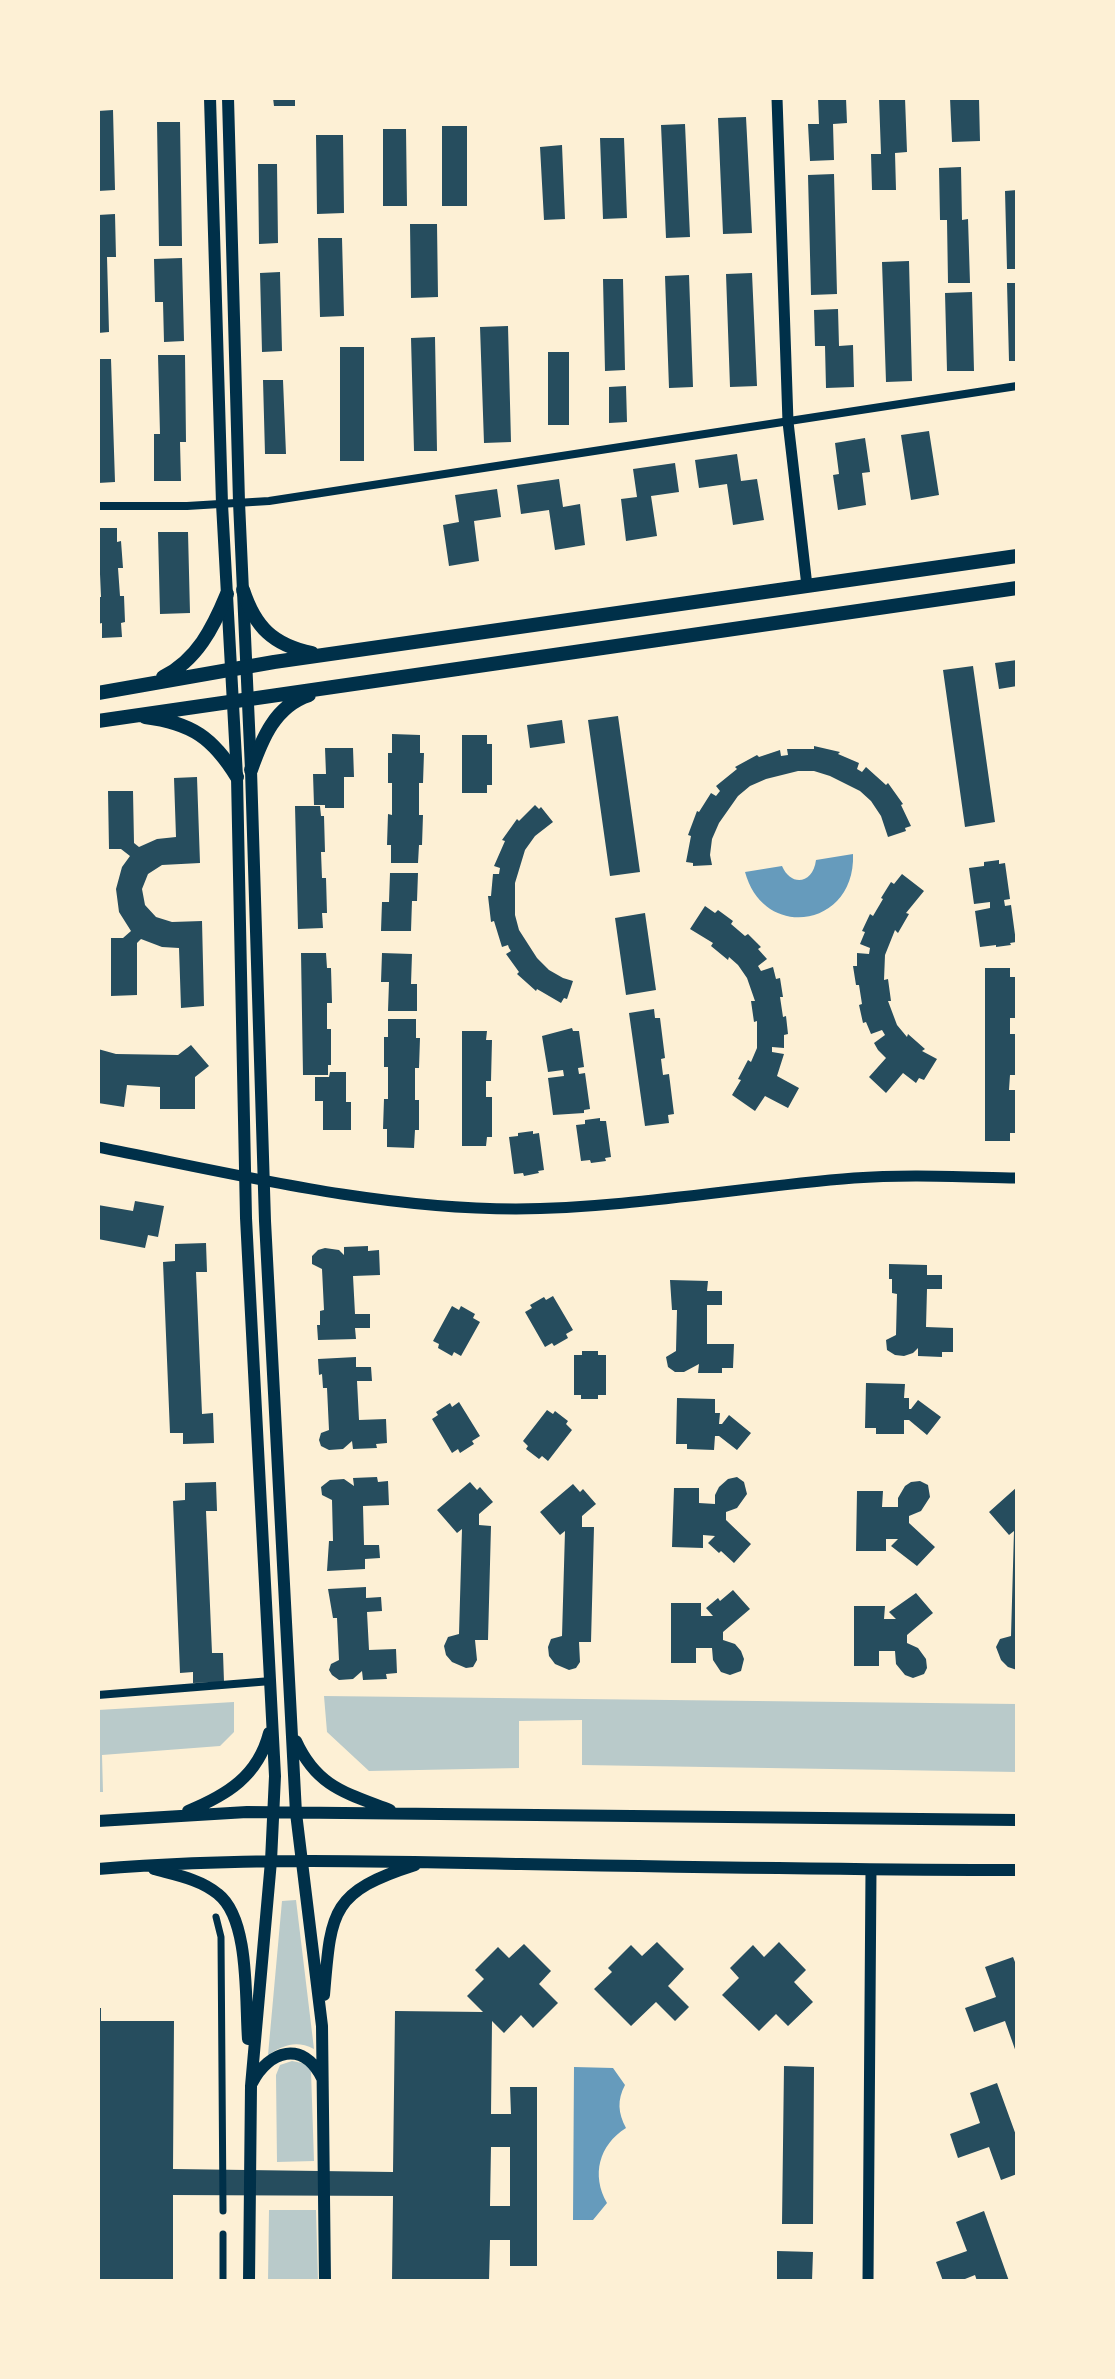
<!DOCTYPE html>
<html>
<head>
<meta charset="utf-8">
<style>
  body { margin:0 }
  #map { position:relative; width:1115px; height:2379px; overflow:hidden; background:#fdf0d5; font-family:"PT Sans",sans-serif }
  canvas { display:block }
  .frame { position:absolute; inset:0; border:100px solid #fdf0d5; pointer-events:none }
</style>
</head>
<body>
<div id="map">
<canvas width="1115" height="2379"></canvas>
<div class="frame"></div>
</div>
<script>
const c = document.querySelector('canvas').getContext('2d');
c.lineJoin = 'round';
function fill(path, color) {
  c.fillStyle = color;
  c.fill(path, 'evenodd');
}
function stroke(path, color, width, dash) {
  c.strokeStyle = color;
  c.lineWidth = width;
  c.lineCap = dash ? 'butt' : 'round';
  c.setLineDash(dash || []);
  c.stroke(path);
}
fill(new Path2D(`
  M324,1696L1017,1704V1772L582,1765V1720L519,1721V1768L369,1771L327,1732Z
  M234,1702V1732L220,1746L102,1755L103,1792H98V1710Z
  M296,1900L314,2049C296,2040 284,2045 268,2055L282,1901Z
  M292,2061L307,2064L311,2071L314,2161L277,2162L276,2075L280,2065Z
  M269,2210H316L318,2281H268Z`), '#b9caca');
fill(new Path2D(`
  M853,854C856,927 764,942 745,872L782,866C791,887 813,884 816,860Z
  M574,2067L613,2068L625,2085C617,2100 618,2113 626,2128C599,2145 591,2175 607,2203L593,2220H573Z`), '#669bbc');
fill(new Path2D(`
  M273,98H295V106H274Z
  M818,98H846L847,123L833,124L834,160L810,161L808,124H819Z
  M879,98H905L907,152L895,153L896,190H872L871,154H881Z
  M950,98L979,99L980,141L952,142Z
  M113,110L115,190L98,191V111Z
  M746,117L752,233L723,234L718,118Z
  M157,122H180L182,246H159Z
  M685,124L690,237L666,238L661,125Z
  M442,126H467V206H442Z
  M383,129H406L407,206H383Z
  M316,135H343L344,213L317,214Z
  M600,138H624L627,218L603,219Z
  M562,145L565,219L544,220L540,147Z
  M258,164H277L278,243L259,244Z
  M961,167L962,220L968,219L970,283H948L947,220H940L939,168Z
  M834,174L837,294L811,295L808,175Z
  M1017,190V269H1007L1005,191Z
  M115,214L116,257H107L109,332L98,333V215Z
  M410,224H437L438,297L411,298Z
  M318,238H342L344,316L320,317Z
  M182,258L184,341L164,342L163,302H155L154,259Z
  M909,261L912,381L886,382L882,262Z
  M280,272L282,351L262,352L260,273Z
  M752,273L757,386L730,387L726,274Z
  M689,275L693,387L669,388L665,276Z
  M603,279H623L625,370L605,371Z
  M1007,283H1017V361H1009Z
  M972,292L974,371H947L945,293Z
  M838,309L839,346L853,345L854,387L826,388L825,346H815L814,310Z
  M508,326L511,442L484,443L480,327Z
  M435,337L437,451H414L411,338Z
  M340,347H364V461H340Z
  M548,352H569V425H548Z
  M158,355H185L186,442H180L181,481H154V434H160Z
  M98,359H111L115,482L98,483Z
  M263,380H283L286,454H265Z
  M626,386L627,422L609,423V387Z
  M929,431L939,495L911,500L901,435Z
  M865,438L870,472L862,473L866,505L838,510L833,475L839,474L835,443Z
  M737,454L741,481L757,479L764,520L733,525L727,484L699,488L695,460Z
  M675,463L679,492L651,496L657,536L626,541L621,499L637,497L633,469Z
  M559,479L563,507L580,504L585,545L555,550L549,510L521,514L517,485Z
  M497,489L501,517L474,521L479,561L449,566L443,525L459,522L455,495Z
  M98,528H117V542L121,541L123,568H118L120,596H124L125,622L121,623L122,637L102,638V623L98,624V597H101Z
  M158,532H188L190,613L160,614Z
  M1017,660V686L999,689L995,663Z
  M973,666L995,822L965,827L943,670Z
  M618,716L640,872L610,876L588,720Z
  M562,720L565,743L530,748L527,725Z
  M392,734L420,735V753H424L423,783H419V815H423L422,845H419L418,863H391V845H387L388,814L392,815V783H388V753H392Z
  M462,735H487V744H492V785H487V793H462Z
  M814,746L840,752L838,754L859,763L857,769L862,772L866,767L886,785L888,783L903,804L901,805L911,826L905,828L906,831L888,837L881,816L871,801L860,791L830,776L814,771H798L766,779L750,786L738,796L719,823L712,839L710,855L712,865L693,866V863L686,862L691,836L688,835L697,811L699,812L711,793L716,796L720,791L716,786L737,769L735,767L757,755L759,757L780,750L781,756L788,755L787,749H814Z
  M325,748H353L354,777H344V808H325V805H314L313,774H326Z
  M197,777L200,863L162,865L148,874L142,889L145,905L156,917L172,922L202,921L204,1006L181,1008L179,948L162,947L141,939L137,943V995L111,996V938H123L131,931L119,912L116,889L122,867L130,856L121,849H109L108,791H133L134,843L139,847L157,839L176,837L174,778Z
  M535,805L539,809L541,807L553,822L535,836L525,850L515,883V915L519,930L537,958L549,970L563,978L573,981L567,999L564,998L561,1003L537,989L536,991L517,974L519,972L506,954L511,951L509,948L508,945L502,947L494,921L491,922L488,896H491L493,874H499L500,868L494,866L505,841L502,840L517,819L519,821Z
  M295,806H320L321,816H324L325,852H321L322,878H326L327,913H322L323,928L298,929Z
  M999,860V864L1005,863L1010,899L1004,900L1005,906L1011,905L1016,942L1010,943L1011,945L996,947V945L980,947L975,911L990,908V902L974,904L969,868L984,866V862Z
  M390,873H418L417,901H412L411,931H381L382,902H389Z
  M902,874L924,891L906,913L909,914L898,933L895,930L885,955L884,980L888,979L891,1001H888L897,1025L907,1037L908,1034L925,1049L922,1051L937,1059L924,1080L919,1078L916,1083L903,1073L886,1093L869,1077L886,1058L878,1050L874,1043L885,1035L882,1030L871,1034L866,1022L863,1023L859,1005L862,1004L859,985H856L853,966H857V953L869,954L870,948L860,944L865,932L862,931L870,914L873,916L883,899L881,898L891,882L894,884Z
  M705,906L715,913L718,910L733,921L731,924L745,936L748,934L761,947L758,949L767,959L758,966L761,971L773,967L776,979L780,978L783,997H780L783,1017L786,1016L788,1034L784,1035V1048L772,1047V1052L784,1054L777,1076L799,1088L788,1108L765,1096L755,1111L732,1095L741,1080L738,1079L748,1060L751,1062L757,1048V1021L754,1022L751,1001H755L747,978L738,965L729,957L728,960L711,946L713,943L690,929Z
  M645,913L656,990L626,995L615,918Z
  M301,953H326L327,968H331L332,1003H327V1029H331V1065H328V1075H303Z
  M382,953L412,954L411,984H417V1011H388L389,982H381Z
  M985,968H1010V977H1015V1018H1010V1034H1016L1015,1075H1010L1009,1090H1017V1133H1010V1141H985Z
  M654,1009L655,1018H660L665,1058L661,1059L663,1075L669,1074L674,1114L668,1115L669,1123L645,1126L629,1013Z
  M388,1019H416V1038H420L419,1068H415V1100H419V1130H415L414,1148L387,1147V1129H383L384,1099H388V1067H384V1037H388Z
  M572,1028L573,1031H579L584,1067L578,1068L579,1074L585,1073L590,1109L584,1110V1113L553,1115L548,1078L564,1076L563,1070L548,1072L542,1036Z
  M462,1031H487L486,1040H492L491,1081H486V1097H492V1137H487L486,1146H462Z
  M191,1045L209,1066L195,1077V1109H160V1087L127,1085L124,1107L98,1103V1049L116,1054L178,1055Z
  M330,1072H346V1102H351V1130H323V1101H315V1077H329Z
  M600,1118V1121H606L611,1157L605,1158L606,1161L591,1163L590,1160L581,1161L576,1125L585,1124V1120Z
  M533,1131V1134L539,1133L544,1170L538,1171L539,1173L524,1176L523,1173L514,1174L509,1137L518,1136V1133Z
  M135,1201L164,1206L158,1237L148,1235L145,1248L98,1239V1205L133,1211Z
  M206,1243L207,1272H196L202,1414L213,1413L214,1443L183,1444V1433H170L163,1262L175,1261V1244Z
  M368,1246V1251L379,1250L380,1275L353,1276L355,1314H370V1328H355L356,1339L318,1340L317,1325H320V1311L324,1310L322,1269L312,1264V1256L318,1250L325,1248L339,1250L344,1255V1247Z
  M889,1264L927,1265V1275H942V1289H927L926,1327L953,1328V1352H942V1357L918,1356V1348L913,1353L904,1356L895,1355L887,1350L886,1340L896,1335L897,1294L892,1293V1279H889Z
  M670,1280L708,1281L707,1291H722V1305H707V1344H734L733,1368H722V1373H698L699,1364L684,1372H675L668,1367L666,1357L676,1351L677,1310H672Z
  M553,1296L573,1330L566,1334L568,1338L554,1346L552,1343L545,1347L525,1312L532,1308L530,1305L544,1297L546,1300Z
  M452,1306L459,1310L461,1306L475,1314L473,1318L480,1322L461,1356L454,1352L452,1356L438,1348L439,1344L433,1341Z
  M582,1351H598V1355H606V1395H598V1399H581V1395H574V1355H582Z
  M356,1357V1367H371L372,1381H357L359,1420L386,1419L387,1443L376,1444L377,1448L353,1449L352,1441L343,1449L329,1450L321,1446L319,1440L321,1433L329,1430L327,1388H323L322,1374L319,1375L318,1359Z
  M866,1383L905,1384L904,1398H909V1409H911L918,1400L941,1417L927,1435L909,1420H904V1434H876V1428H865Z
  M677,1398L715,1399V1413H720L719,1424H722L729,1415L751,1433L737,1450L719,1436H715L714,1450L687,1449V1444H676Z
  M459,1402L480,1436L472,1441L474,1444L460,1453L458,1449L452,1453L432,1419L438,1415L436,1412L450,1403L452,1407Z
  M547,1410L553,1414L555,1411L568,1421L566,1424L572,1430L548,1461L542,1456L539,1459L526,1449L528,1446L523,1441Z
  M377,1477L378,1482L388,1481L389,1505L363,1506L364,1545H379L380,1558L365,1559V1569L327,1571L329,1541H333L332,1500L322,1495L321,1487L330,1480L344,1479L354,1486L353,1478Z
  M737,1477L744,1482L747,1494L737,1508L726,1512V1520L751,1544L734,1563L721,1551L719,1553L708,1543L715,1536L703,1535V1548L672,1547L674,1488H699V1503L715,1504V1495L719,1487L728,1479Z
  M920,1481L928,1485L930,1497L921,1511L909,1516V1523L935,1547L917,1566L891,1546L898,1539H886V1551H856L857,1491H883L882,1507H898V1498L905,1486L911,1482Z
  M216,1482L217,1511H206L212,1653H223L224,1682L193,1683V1672L180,1673L173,1501L185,1500V1483Z
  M470,1482L477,1490L480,1487L493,1502L479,1514V1525L491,1526L488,1640H475L477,1660L473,1667L466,1668L452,1662L446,1655L444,1646L448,1637L459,1634L462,1529L457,1533L437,1510Z
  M573,1484L580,1492L583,1489L596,1504L582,1516V1527H594L591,1642H579L580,1662L576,1668L569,1670L555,1664L549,1656L548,1647L551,1639L562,1636L565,1531L560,1535L540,1512Z
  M1017,1487V1670L1008,1667L1001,1660L996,1647L1000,1639L1011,1636L1014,1531L1009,1535L989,1512Z
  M366,1587V1598L381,1597L382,1611L367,1612L369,1650L396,1649L397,1673L386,1674L387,1679L363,1680L362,1671L353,1679L339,1680L332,1675L329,1670L331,1664L339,1660L337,1618H333L328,1589Z
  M733,1590L750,1609L723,1632V1640L735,1644L741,1651L744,1659L741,1671L730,1675L721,1672L713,1660L712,1648H696V1663H671V1603H701V1616H713L706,1608L718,1598L720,1601Z
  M916,1593L933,1613L907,1635V1643L918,1648L926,1659L927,1668L924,1674L913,1678L905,1675L896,1664L895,1651H879V1666H854V1606H885L884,1619H896L889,1612Z
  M657,1942L684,1969L668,1986L689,2007L675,2021L656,2002L631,2026L594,1989L612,1972L608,1968L631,1945L642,1956Z
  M779,1942L806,1970L794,1982L813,2002L788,2026L776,2014L759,2031L722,1995L739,1978L730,1968L753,1945L764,1957Z
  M524,1944L551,1971L539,1984L558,2003L533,2028L521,2015L504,2033L492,2021L491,2114H511L510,2087H537V2266H510V2240H490L489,2281H392L393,2196L173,2195V2281H98V2008H101V2021H174L173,2169L393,2172L395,2011L483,2012L467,1996L484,1979L475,1970L498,1947L509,1958ZM491,2147H510V2206H490Z
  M1013,1957L1017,1967V2055L1005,2021L974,2032L965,2008L996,1997L985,1967Z
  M784,2066L814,2067L813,2224H782Z
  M997,2083L1017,2138V2174L1001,2180L989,2147L958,2158L950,2134L980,2123L970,2093Z
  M984,2211L1009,2281H977L975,2275L960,2281H943L936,2262L967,2251L956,2222Z
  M777,2251L813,2252L812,2281H777Z`), '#264d5e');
stroke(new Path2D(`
  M216,1917L221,1937L223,2211
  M223,2234V2281`), '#003049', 7);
stroke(new Path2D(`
  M98,506H187L269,501L1017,386
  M98,1695L271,1681`), '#003049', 8);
stroke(new Path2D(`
  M777,98L788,422L807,586
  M98,1147C235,1174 376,1209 516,1209C630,1208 741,1187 854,1178C908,1174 963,1177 1017,1178
  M868,2281L871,1870`), '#003049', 11);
stroke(new Path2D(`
  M210,98L222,504L237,777L246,1218L275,1776L271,1861L251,2086L249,2281
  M228,98L239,502L251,770L265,1221L296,1813L322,2026L325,2281
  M296,1741C317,1787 346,1793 390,1810
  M188,1811C227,1795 258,1776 269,1733
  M98,1821L247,1812L1017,1820
  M98,1869C239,1857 380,1861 521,1864C686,1867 852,1870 1017,1870
  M154,1869C176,1875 200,1879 218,1894C250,1919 245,2000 248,2039
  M324,1995C331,1912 330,1892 415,1865
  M252,2083C269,2050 303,2040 322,2078`), '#003049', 12);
stroke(new Path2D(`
  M243,590C255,627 273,645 312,653
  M163,677C197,660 213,628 227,594
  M98,693L274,662L1017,556
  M145,717C192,723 213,738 237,777
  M98,721L1017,588
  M251,770C262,739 275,706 309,695`), '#003049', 14);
</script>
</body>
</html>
